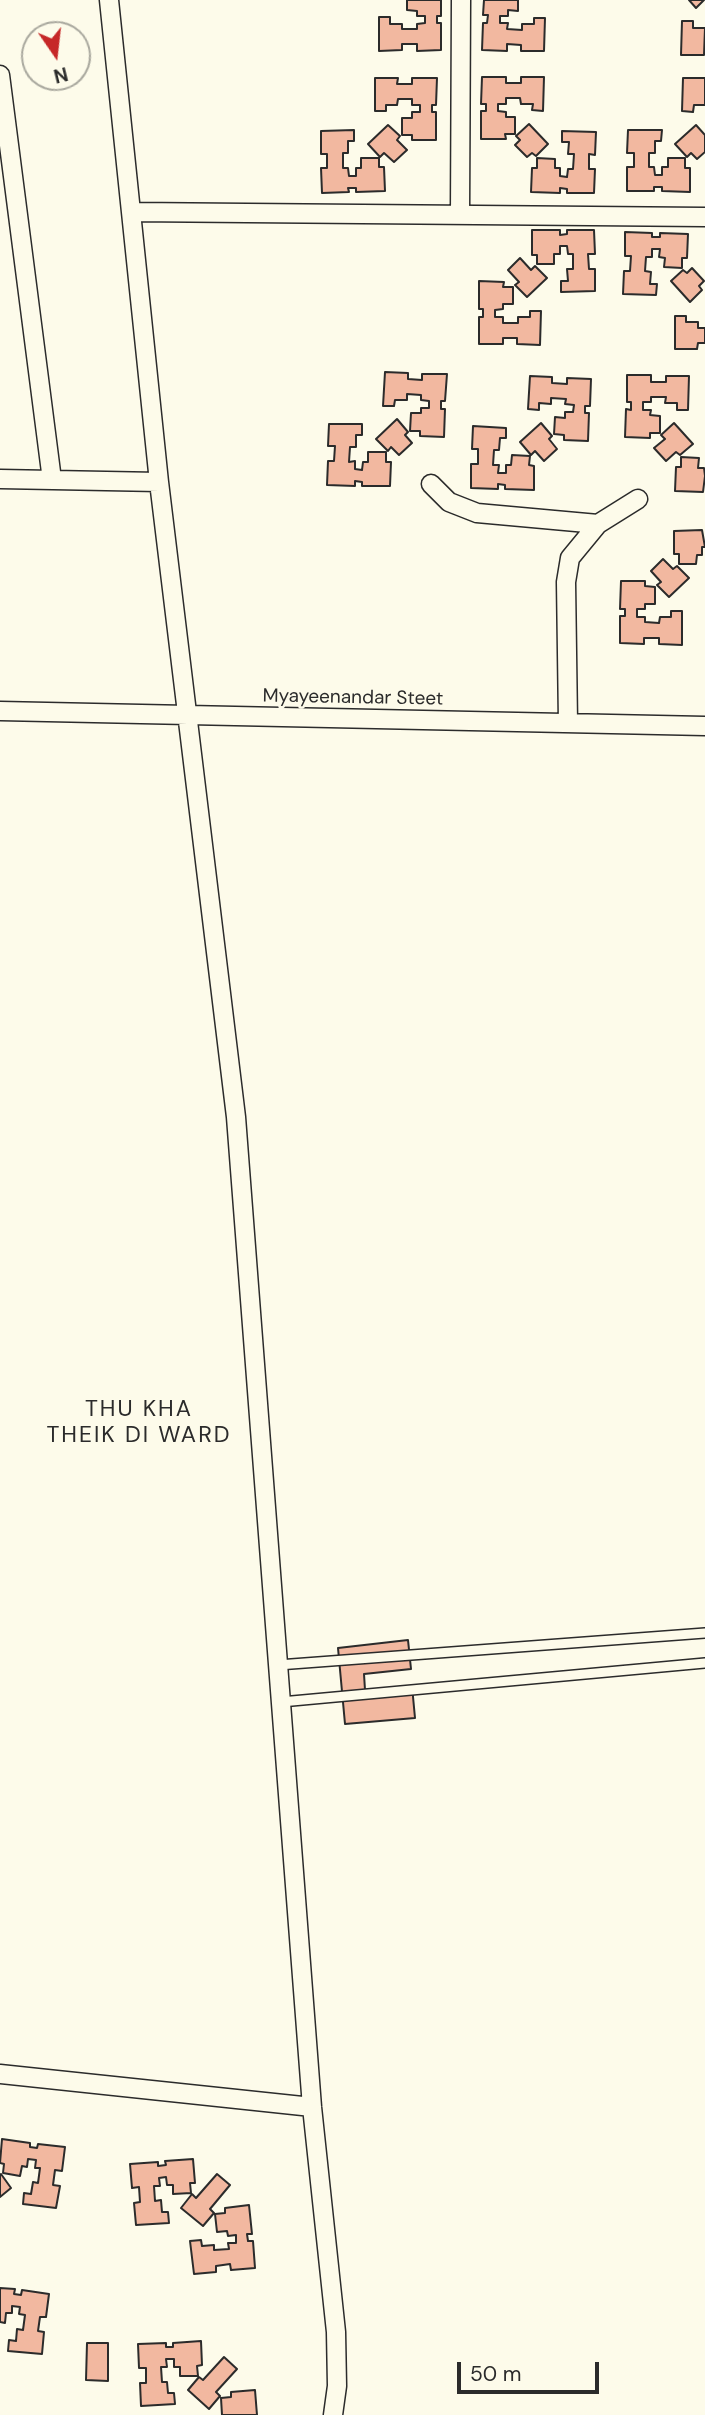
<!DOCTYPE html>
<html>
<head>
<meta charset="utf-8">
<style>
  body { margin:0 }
  #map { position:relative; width:705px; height:2415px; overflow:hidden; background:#fdfbea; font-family:"DM Sans",sans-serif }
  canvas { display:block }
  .north { position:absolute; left:21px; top:21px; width:70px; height:70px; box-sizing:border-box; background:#fdfbea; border:2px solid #a9a89e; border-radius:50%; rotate:166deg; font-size:19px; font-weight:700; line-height:28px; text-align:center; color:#2b2b2b }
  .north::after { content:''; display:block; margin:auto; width:24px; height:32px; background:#c62828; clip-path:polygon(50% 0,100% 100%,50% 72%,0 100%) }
  .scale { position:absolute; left:457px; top:2362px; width:142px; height:32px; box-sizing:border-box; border:4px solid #2b2b2b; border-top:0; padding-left:9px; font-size:21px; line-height:24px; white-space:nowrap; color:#2b2b2b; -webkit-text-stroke:5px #fdfbea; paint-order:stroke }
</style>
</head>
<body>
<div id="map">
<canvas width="705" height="2415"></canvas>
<div class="north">N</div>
<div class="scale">50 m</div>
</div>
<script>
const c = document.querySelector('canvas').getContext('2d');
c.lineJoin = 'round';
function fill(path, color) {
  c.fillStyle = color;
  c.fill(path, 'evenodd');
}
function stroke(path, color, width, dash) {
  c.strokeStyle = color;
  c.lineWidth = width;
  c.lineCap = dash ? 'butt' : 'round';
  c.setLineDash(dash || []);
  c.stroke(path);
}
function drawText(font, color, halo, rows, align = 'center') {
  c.font = font + ' "DM Sans",sans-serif';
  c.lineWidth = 5;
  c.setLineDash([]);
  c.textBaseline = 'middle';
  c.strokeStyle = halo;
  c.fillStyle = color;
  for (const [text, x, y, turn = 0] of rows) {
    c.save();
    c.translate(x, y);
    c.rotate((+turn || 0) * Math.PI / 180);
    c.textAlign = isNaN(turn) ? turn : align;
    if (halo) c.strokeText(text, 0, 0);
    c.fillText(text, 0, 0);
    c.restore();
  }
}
const building = new Path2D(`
  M407,0H441V16H437V23H441V50L417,51V44H402V50L379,51V17H390V24H402V29H417V24L425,23V16H417V11L407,10Z
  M484,0H518V11L508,10V16H500V23H508L507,29L522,30V24H534V18H545L544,51H521V45L507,44V51L482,50L483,23H487L488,15H483Z
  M689,0H704L696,8Z
  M682,21H693V28H705L704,55H681Z
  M482,77H506V83H521V77H544L543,111L532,110L533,104H521L520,98H506V104H498V111L506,112V117H515V134H505L506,139H481V111H486V104H481Z
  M375,78H398L397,84H412V78H437L436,105H432V112H436V140H412V135H402V118H412V112H420V105H412V99H398L397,105H386V111H375Z
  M683,78H705V105H694L693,112L682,111Z
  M529,124L548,144L536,156L532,153L527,157L515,145L520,140L516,136Z
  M388,125L400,136L397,140L407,150L394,162L384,153L380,157L368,144Z
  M696,125L705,135V152L697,159L691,153L687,157L675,144Z
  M354,130V141H348V153H343V168H348L349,176H356V168H361V158H379V167H384L385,191L356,192V188H348L349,192L322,193L321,168H327V154H321V131Z
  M628,130H662L661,141H655V153H649V167H654L655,175H662V167H668V158H685V168H690V192L662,191V187H654V191H627V167H634V153H627Z
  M562,131L596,132L595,155L589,154V169H595L594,193H567V189L560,188V193L531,192L532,168H537V158L555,159V168H560V176L567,177L568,169H573L574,154H568L569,142H562Z
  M532,230H560V235L567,234V230H594L595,254H588L589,269H595V291L561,292V281H568L567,269H573V254H568L567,246H560V254H554V264H537V255H532Z
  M625,232L652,233V237H660V233L688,234L687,258H682V268L664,267L665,258L659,257L660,249H652V257H646L645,271L651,272L650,284H657L656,295L623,294L624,271H630L631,256H625Z
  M520,258L531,270L535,266L547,278L527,297L515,285L519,282L508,270Z
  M692,268L704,281L699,286L702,290L690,302L671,281L683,270L687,273Z
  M479,281L504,282L503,287H513V304H503V309L495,310V317H503V323H518V317H530V311H541L540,345L517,344V338H503V344H479V317H483V309H479Z
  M675,316H686V322H698V328H705V343H698L697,349H675Z
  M385,372L408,373V379L422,380V374H447L445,401H441V409H445L444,437L420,436V431H410L411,413H421V408H429V401L421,400V395L407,394V400H395L394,406H383Z
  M627,375H651V382H666V376H689L688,410H677V403H665L666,397H651V402H643V410H651L650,415L660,416V433H650V438L625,437L626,409L631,410V402H627Z
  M530,376L552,377V383L567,384V378L591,379L590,406H585V413H589L588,441L564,440V435L554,434L555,417L565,418V412H573L574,405L565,404L566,399L551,398V404L539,403V410L528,409Z
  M397,419L408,432L405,435L412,443L399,455L391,447L388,451L376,439Z
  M541,423L552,436L549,439L557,449L544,461L535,451L531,455L520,442Z
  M674,423L693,444L680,455L676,452L666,461L654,448L665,439L661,435Z
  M329,424H362V435H356V447H350L349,462L355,461V469L362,470L363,462H368V452H386V462H391L390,486H362V482L355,481V486L327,485L328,461H334L335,446H328Z
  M473,426L506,428V438H500L499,450H494L493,465H499L498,473H506V465H511L512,455L530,456L529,465L534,466V490L505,489V485L498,484V489L471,488V464H478V449H472Z
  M681,457L699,458L698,468H704L705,476L703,492L675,491L676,467H681Z
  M702,530L705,547H702V555H697L696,564H679V554H674V531Z
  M663,559L673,569L677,566L689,578L669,597L657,585L661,582L651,571Z
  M621,581H645V586L655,587V604H645V609H637V617H645V622L659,623L660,617H671V611H682V645L659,644V638H644V644L620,643V616H625V609H620Z
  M408,1640L411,1669L364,1674L365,1690L412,1686L415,1718L345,1724L338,1648Z
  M2,2139L30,2143V2147L37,2148L38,2144L65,2147L62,2171L55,2170L53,2185L60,2186L56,2208L23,2204L24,2193L31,2194L33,2182L38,2183L40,2168H35L36,2160L28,2159L27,2167L22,2166L20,2176L3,2173L4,2164L0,2163Z
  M193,2159L195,2183H190L191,2193L173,2194V2185H167L166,2177L159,2178L160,2186H154L155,2201L161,2200L162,2212H168L169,2223L136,2225L134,2203L140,2202L139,2187L132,2188L130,2164L158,2162V2166L166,2165L165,2161Z
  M1,2174L11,2188L0,2197V2175Z
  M217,2174L230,2185L210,2209L214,2213L203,2226L181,2208L192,2194L196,2198Z
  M249,2205L252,2234H247L248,2241H253L255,2268L231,2270L230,2264L216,2266V2272L194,2274L190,2241L201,2240L202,2246L214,2245V2250L229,2249L228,2243H236V2235L228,2236L227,2231L217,2232L215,2214L225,2213V2208Z
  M0,2288L15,2289L14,2294L21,2295L22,2290L49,2294L46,2317H40L38,2331L44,2332L42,2354L8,2351L9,2340L16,2341L17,2329L23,2330L25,2315L19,2314L20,2307L12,2306V2313H6L5,2323L0,2322Z
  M201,2341L202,2365L197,2366L198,2376H180V2367H174V2359H166L167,2367H161L162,2382H167L168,2393H174L175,2404L141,2406L140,2383H146V2368H139L138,2344L166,2343V2347H173V2343Z
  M87,2343H108V2381L86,2380Z
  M224,2357L237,2369L216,2392L220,2396L209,2409L188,2390L199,2377L203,2380Z
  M255,2390L257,2415H222L221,2398L231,2397V2392Z`);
fill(building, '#f2b8a0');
stroke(building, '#2b2b2b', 2);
const lane = new Path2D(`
  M278,1665L705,1633
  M281,1702L705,1663`);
const street = new Path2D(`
  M109,0L159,482L236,1117L312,2107L336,2332L337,2386L333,2415
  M0,75L52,480
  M133,212L705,217
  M460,215L461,0
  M0,479L159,482
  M431,484L449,502L477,513L598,524
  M0,711L705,726
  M568,723L566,582L570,558L598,524L638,499
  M0,2074L312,2107`);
stroke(lane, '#2b2b2b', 12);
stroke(street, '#2b2b2b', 21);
stroke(lane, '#fdfbea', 9);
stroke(street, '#fdfbea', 18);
drawText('19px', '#2b2b2b', '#fdfbea', [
  ["Myayeenandar Steet",353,698,1]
]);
c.letterSpacing = '2px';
drawText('23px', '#2b2b2b', '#fdfbea', [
  ["THU KHA",139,1410],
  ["THEIK DI WARD",139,1436]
]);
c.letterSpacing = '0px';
</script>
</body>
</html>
